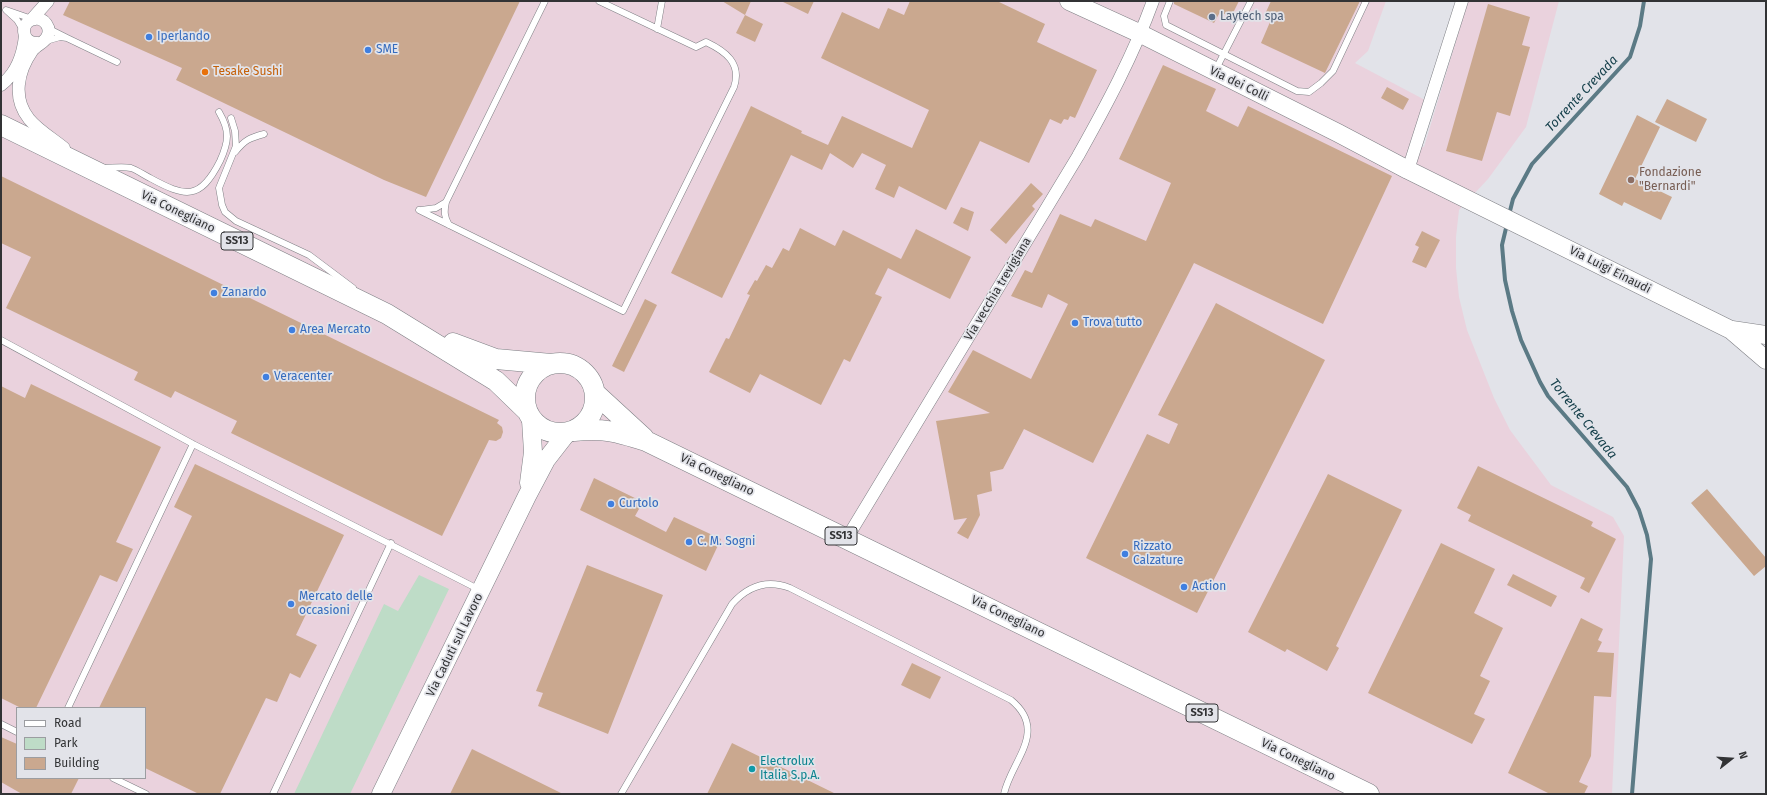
<!DOCTYPE html>
<html>
<head>
<meta charset="utf-8">
<style>
  body { margin:0 }
  #map { position:relative; width:1767px; height:795px; overflow:hidden; background:#e2e3e9; font-family:"Fira Sans",sans-serif }
  canvas { display:block }
  .frame { position:absolute; inset:0; border:2px solid #323335; pointer-events:none }
  .legend { position:absolute; left:16px; top:707px; width:130px; height:72px; box-sizing:border-box; background:#e2e3e9; border:1px solid #9c9da1; margin:0; padding:5px 7px; list-style:none; font-size:12px; color:#323335 }
  .legend li { display:flex; align-items:center; gap:8px; height:20px }
  .legend b { width:20px; border:1px solid #9c9da1 }
  .north { position:absolute; left:1711px; top:739px; width:40px; height:40px; -webkit-text-stroke:3px #e2e3e9; paint-order:stroke; rotate:73deg; font-size:11px; font-weight:700; line-height:16px; text-align:center; color:#323335 }
  .north::after { content:''; display:block; margin:auto; width:14px; height:18px; background:#323335; clip-path:polygon(50% 0,100% 100%,50% 72%,0 100%) }
</style>
</head>
<body>
<div id="map">
<canvas width="1767" height="795"></canvas>
<div class="frame"></div>
<ul class="legend">
<li><b style="height:5px;background:#fff"></b>Road</li>
<li><b style="height:11px;background:#bedcc7"></b>Park</li>
<li><b style="height:11px;background:#caa88f"></b>Building</li>
</ul>
<div class="north">N</div>
</div>
<script>
const c = document.querySelector('canvas').getContext('2d');
c.lineJoin = 'round';
function fill(path, color) {
  c.fillStyle = color;
  c.fill(path, 'evenodd');
}
function stroke(path, color, width, dash) {
  c.strokeStyle = color;
  c.lineWidth = width;
  c.lineCap = dash ? 'butt' : 'round';
  c.setLineDash(dash || []);
  c.stroke(path);
}
function drawText(font, color, halo, rows, align = 'center') {
  c.font = font + ' "Fira Sans",sans-serif';
  c.lineWidth = 3.5;
  c.setLineDash([]);
  c.textBaseline = 'middle';
  c.strokeStyle = halo;
  c.fillStyle = color;
  for (const [text, x, y, turn = 0] of rows) {
    c.save();
    c.translate(x, y);
    c.rotate((+turn || 0) * Math.PI / 180);
    c.textAlign = isNaN(turn) ? turn : align;
    if (halo) c.strokeText(text, 0, 0);
    c.fillText(text, 0, 0);
    c.restore();
  }
}
fill(new Path2D(`
  M1,1H1386L1368,51L1355,63L1425,100L1411,144L1424,147L1468,1H1559L1526,127L1488,179L1459,210L1456,237V268L1459,297L1467,330L1494,398L1510,430L1551,485L1613,517L1624,536L1612,794H1ZM17,708H145V778H17Z`), '#ead2dd');
fill(new Path2D(`
  M419,575L449,589L350,794H294L384,604L398,611Z`), '#bedcc7');
stroke(new Path2D(`
  M1509,215L1513,199L1532,164L1630,57L1640,26L1644,1
  M1507,224L1502,245L1505,280L1512,311L1521,340L1540,382L1548,396L1627,487L1639,510L1647,535L1651,559L1632,794`), '#5b7a85', 4);
fill(new Path2D(`
  M70,1H520L426,197L384,180L176,80L182,68L63,15Z
  M722,1H751L745,15Z
  M781,1H814L808,14Z
  M910,1H997L1045,24L1037,42L1097,70L1075,118L1070,116L1068,120L1064,119L1061,124L1050,119L1029,163L980,141L946,210L899,186L894,198L875,189L886,165L862,153L853,168L830,153L822,170L791,155L722,298L671,273L751,106L802,131L801,133L828,145L842,116L912,148L929,110L821,58L842,12L879,29L888,8L904,15Z
  M1174,1H1239L1231,17L1220,12L1214,23L1174,4Z
  M1271,1H1360L1325,73L1261,43L1273,15L1266,12Z
  M1488,4L1530,17L1522,45L1530,47L1510,116L1497,112L1482,161L1446,151Z
  M745,15L763,24L755,42L736,33Z
  M1163,65L1216,89L1206,111L1238,127L1248,106L1392,176L1323,324L1194,263L1093,463L1024,429L1003,469L990,472L992,491L977,495L980,515L968,539L957,533L967,518L954,520L936,421L990,413L948,392L973,350L1031,379L1068,304L1048,294L1042,308L1011,296L1025,270L1032,273L1060,214L1091,227L1095,219L1146,241L1171,183L1119,159Z
  M1387,87L1409,99L1403,110L1381,98Z
  M1667,99L1707,119L1696,142L1655,122Z
  M1637,115L1660,127L1635,179L1672,197L1661,220L1624,202L1622,206L1599,194Z
  M1,176L499,420L497,423L502,427L503,432L501,438L496,441L489,440L442,536L231,433L237,421L175,391L171,398L134,380L138,372L6,308L31,257L1,243Z
  M1031,183L1043,194L1032,206L1035,209L1006,244L990,230Z
  M961,207L974,212L968,231L953,223Z
  M800,228L835,246L843,230L901,259L916,229L971,257L950,299L888,268L875,294L882,297L850,362L844,359L821,405L760,374L750,393L709,372L726,338L729,339L750,295L747,294L755,280L757,281L766,265L772,268L783,248L789,251Z
  M1422,231L1440,240L1426,268L1412,262L1419,247L1415,245Z
  M645,299L657,305L624,372L612,366Z
  M1216,303L1325,360L1197,613L1086,558L1147,434L1169,444L1178,424L1158,415Z
  M31,384L161,447L116,542L133,549L117,582L100,575L36,708H21L1,698V386L25,398Z
  M195,464L344,535L296,635L317,645L300,678L290,673L277,702L266,698L220,794H199L145,768V708H99L192,516L174,507Z
  M1478,466L1593,522L1591,526L1616,539L1589,593L1580,588L1585,578L1468,521L1471,515L1457,508Z
  M1328,474L1402,510L1336,646L1339,648L1327,671L1287,649L1285,652L1248,632Z
  M594,478L643,502L635,516L666,532L674,517L721,539L706,571L580,510Z
  M1707,489L1766,558V566L1754,576L1691,503Z
  M1441,543L1495,569L1474,613L1503,628L1480,676L1490,681L1474,714L1485,719L1472,744L1368,693Z
  M587,565L663,595L608,734L538,706L543,693L536,691Z
  M1513,574L1557,596L1551,607L1507,585Z
  M1581,618L1603,629L1598,640L1602,642L1597,652L1614,653L1611,697L1594,696L1591,756L1579,782L1588,786L1584,794H1550L1508,773Z
  M912,663L941,677L930,699L901,685Z
  M1,737L17,744V778H79L71,794H22L1,782Z
  M732,743L836,794H707Z
  M472,749L563,794H450Z`), '#caa88f');
const lane = new Path2D(`
  M1170,1L1164,16L1166,25L1297,91L1309,92L1321,83L1333,71L1366,1
  M657,29L662,1
  M23,30L17,20L6,10L32,19
  M67,38L117,62
  M46,41L60,37L67,38L49,29
  M1216,69L1251,1
  M231,118L235,131L236,146L219,188L222,205L225,212L236,221L309,255L353,288
  M235,152C245,140 249,138 264,134
  M103,168C112,168 122,166 131,168C137,170 144,175 150,178C185,197 200,201 220,161C229,141 230,131 219,112
  M419,210L623,311L734,87C742,63 725,51 706,42L696,47L599,1
  M421,210L436,208L446,202
  M449,225C444,217 444,211 446,202L545,1
  M1,340L193,444L480,590
  M68,708L193,444
  M1,724L17,732
  M113,778L146,794
  M273,794L391,543
  M621,794L732,604C748,586 767,579 790,588L1011,700C1049,731 1011,761 1004,794`);
const street = new Path2D(`
  M32,19L48,1
  M38,43C21,44 19,21 35,19C44,17 52,28 47,37C44,43 36,45 32,51C18,71 12,98 29,119C38,130 53,139 64,148
  M1,85C16,74 23,54 25,36
  M1408,170L1462,1
  M847,538L1078,156C1106,106 1133,56 1153,1`);
const secondary = new Path2D(`
  M1069,1L1141,34L1338,133L1408,170L1731,330L1766,360
  M1732,330L1766,335
  M529,483L533,452L531,420
  M381,794L527,496L546,460L567,433`);
const primary = new Path2D(`
  M1,125L387,314L496,381L526,410
  M453,343L496,359L551,364
  M525 398a35 35 0 1 1 70 0a35 35 0 1 1-70 0Z
  M595,393L644,438
  M574,431C605,428 617,432 646,441L1369,794`);
stroke(lane, '#7e7f84', 7);
stroke(street, '#7e7f84', 13);
stroke(secondary, '#7e7f84', 19);
stroke(primary, '#7e7f84', 21);
stroke(lane, '#fff', 6);
stroke(street, '#fff', 12);
stroke(secondary, '#fff', 18);
stroke(primary, '#fff', 20);
for (const [x, y, r, color] of [
  [1212,17,4,"#5c6f8a"],
  [149,37,4,"#3f7fe0"],
  [368,50,4,"#3f7fe0"],
  [205,72,4,"#e8710a"],
  [1631,180,4,"#8d6e63"],
  [214,293,4,"#3f7fe0"],
  [1075,323,4,"#3f7fe0"],
  [292,330,4,"#3f7fe0"],
  [266,377,4,"#3f7fe0"],
  [611,504,4,"#3f7fe0"],
  [689,542,4,"#3f7fe0"],
  [1125,554,4,"#3f7fe0"],
  [1184,587,4,"#3f7fe0"],
  [291,604,4,"#3f7fe0"],
  [752,769,4,"#0f9aa8"]
]) {
  const dot = new Path2D();
  dot.arc(x, y, r, 0, 2 * Math.PI);
  c.fillStyle = color;
  c.fill(dot);
  stroke(dot, '#e2e3e9', 1.5);
}
for (const [x, y, w] of [
  [237,241,32],
  [841,536,32],
  [1202,713,32]
]) {
  const box = new Path2D();
  box.roundRect(x - w / 2, y - 9, w, 18, 3);
  c.fillStyle = '#e2e3e9';
  c.fill(box);
  stroke(box, '#323335', 1);
}
drawText('bold 11px', '#323335', null, [
  ["SS13",237,241],
  ["SS13",841,536],
  ["SS13",1202,713]
]);
drawText('12px', '#4e5e75', '#e2e3e9', [
  ["Laytech spa",1220,17]
], 'left');
drawText('12px', '#366cbe', '#e2e3e9', [
  ["Iperlando",157,37],
  ["SME",376,50],
  ["Zanardo",222,293],
  ["Trova tutto",1083,323],
  ["Area Mercato",300,330],
  ["Veracenter",274,377],
  ["Curtolo",619,504],
  ["C. M. Sogni",697,542],
  ["Rizzato",1133,547],
  ["Calzature",1133,561],
  ["Action",1192,587],
  ["Mercato delle",299,597],
  ["occasioni",299,611]
], 'left');
drawText('12px', '#c56008', '#e2e3e9', [
  ["Tesake Sushi",213,72]
], 'left');
drawText('12px', '#323335', '#e2e3e9', [
  ["Via dei Colli",1239,84,26],
  ["Via Conegliano",178,212,26],
  ["Via Luigi Einaudi",1610,270,27],
  ["Via vecchia trevigiana",998,289,-59],
  ["Via Conegliano",717,475,26],
  ["Via Conegliano",1008,617,26],
  ["Via Caduti sul Lavoro",455,645,-64],
  ["Via Conegliano",1298,760,26]
]);
drawText('12px', '#785e54', '#e2e3e9', [
  ["Fondazione",1639,173],
  ["\"Bernardi\"",1639,187]
], 'left');
drawText('12px', '#0d838f', '#e2e3e9', [
  ["Electrolux",760,762],
  ["Italia S.p.A.",760,776]
], 'left');
drawText('italic 13px', '#17414c', '#e2e3e9', [
  ["Torrente Crevada",1582,94,-47],
  ["Torrente Crevada",1583,419,51]
]);
</script>
</body>
</html>
